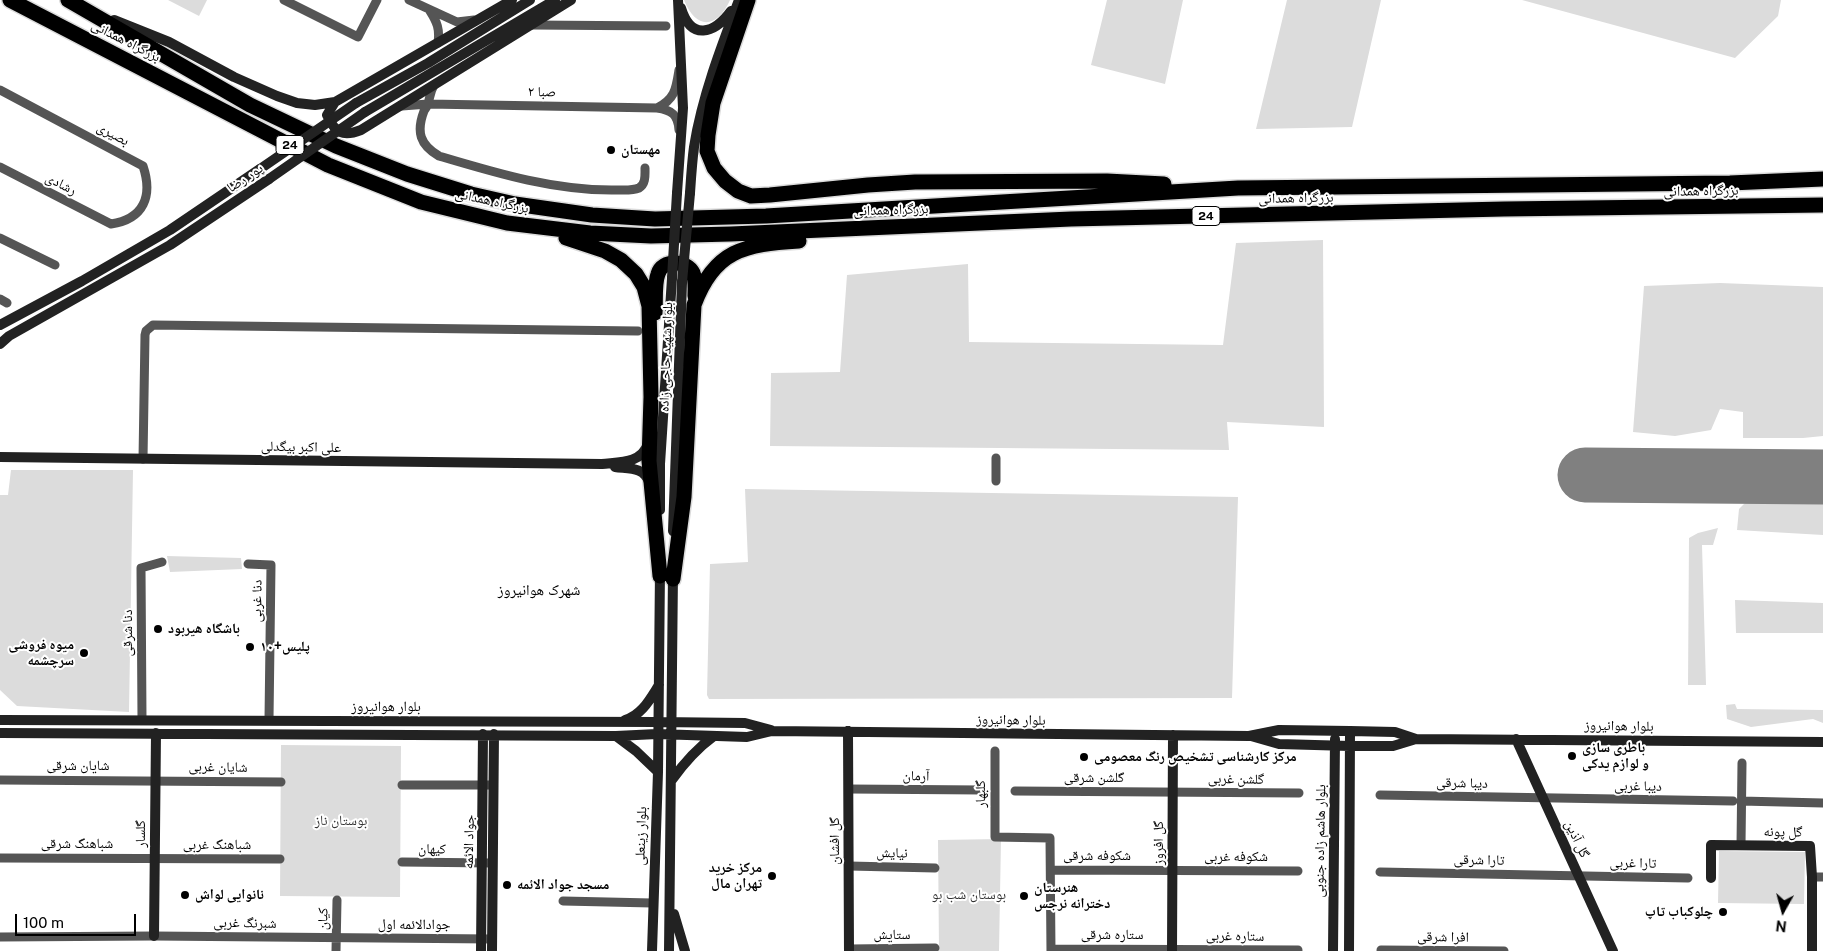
<!DOCTYPE html>
<html>
<head>
<meta charset="utf-8">
<style>
  body { margin:0 }
  #map { position:relative; width:1823px; height:951px; overflow:hidden; background:#fff; font-family:"Public Sans",sans-serif }
  canvas { display:block }
  .north { position:absolute; left:1758px; top:886px; width:50px; height:50px; -webkit-text-stroke:4px #fff; paint-order:stroke; rotate:187deg; font-size:14px; font-weight:700; line-height:20px; text-align:center; color:#000 }
  .north::after { content:''; display:block; margin:auto; width:18px; height:22px; background:#000; clip-path:polygon(50% 0,100% 100%,50% 72%,0 100%) }
  .scale { position:absolute; left:15px; top:914px; width:121px; height:22px; box-sizing:border-box; border:2px solid #000; border-top:0; padding-left:6px; font-size:15px; line-height:18px; white-space:nowrap; color:#000; -webkit-text-stroke:4px #fff; paint-order:stroke }
</style>
</head>
<body>
<div id="map">
<canvas width="1823" height="951"></canvas>
<div class="north">N</div>
<div class="scale">100 m</div>
</div>
<script>
const c = document.querySelector('canvas').getContext('2d');
c.lineJoin = 'round';
function fill(path, color) {
  c.fillStyle = color;
  c.fill(path, 'evenodd');
}
function stroke(path, color, width, dash) {
  c.strokeStyle = color;
  c.lineWidth = width;
  c.lineCap = dash ? 'butt' : 'round';
  c.setLineDash(dash || []);
  c.stroke(path);
}
function drawText(font, color, halo, rows, align = 'center') {
  c.font = font + ' "Public Sans","Noto Naskh Arabic",sans-serif';
  c.lineWidth = 4;
  c.setLineDash([]);
  c.textBaseline = 'middle';
  c.strokeStyle = halo;
  c.fillStyle = color;
  for (const [text, x, y, turn = 0] of rows) {
    c.save();
    c.translate(x, y);
    c.rotate((+turn || 0) * Math.PI / 180);
    c.textAlign = isNaN(turn) ? turn : align;
    if (halo) c.strokeText(text, 0, 0);
    c.fillText(text, 0, 0);
    c.restore();
  }
}
fill(new Path2D(`
  M168,0H207L199,16Z
  M684,0H730C717,29 696,30 684,0Z
  M1107,0H1183L1165,84L1091,65Z
  M1287,0H1381L1352,127L1256,129Z
  M1522,0H1781L1778,16L1735,58Z
  M1323,240L1324,427L1227,422L1229,450L770,446L771,373L840,372L847,275L968,264L969,342L1223,345L1236,243Z
  M1720,283L1823,287V436L1803,438H1743V412L1720,409L1711,430L1675,436L1633,432L1644,286Z
  M11,470H133L129,712L17,706L0,690V495H8Z
  M745,489L1238,497L1232,698L709,699L707,695L710,564L748,562Z
  M1747,501H1823V535L1737,530L1739,509Z
  M1718,528L1713,545H1702L1706,685H1688L1689,538L1698,533Z
  M167,556L241,558L242,569L170,572Z
  M1735,600L1823,603V633H1736Z
  M1735,704L1737,709L1823,710V723L1813,719L1751,727L1727,719L1726,705Z
  M281,745L401,746L400,897L280,896Z
  M1001,839L999,951H939L938,840Z
  M1719,851L1805,852L1804,904L1718,903Z`), '#dcdcdc');
stroke(new Path2D(`
  M1585,475L1823,477`), '#808080', 55);
const highway = new Path2D(`
  M10,0L328,165L421,202L507,223L590,233L651,236L731,234L1071,219L1504,209L1823,205
  M68,0L250,105L336,146L407,174L471,194L515,204L592,215L655,219L766,216L1238,188L1730,183L1823,179
  M748,0L713,103L708,135L707,151L714,168L725,181L738,191L751,196L770,195L868,185L915,182L1107,181L1164,184
  M566,238L605,251L621,260L636,274L644,287L649,306L651,397L649,461L660,576
  M655,313C656,302 654,284 658,274C662,259 687,260 693,273C696,280 695,289 695,296
  M673,579L684,497L694,305C714,250 745,244 799,241`);
stroke(highway, '#dbdbdb', 18);
stroke(new Path2D(`
  M284,0L358,37L377,0
  M409,0L457,22L474,20
  M430,11C437,22 440,29 438,43
  M531,25L666,26
  M434,85C430,92 430,97 428,104C427,107 425,109 424,111C416,132 420,145 439,156C496,173 555,191 616,190C623,190 632,191 639,188C646,184 645,175 645,168
  M0,90L143,166C153,196 144,219 111,224L0,167
  M402,106L428,104L657,108C672,110 678,115 679,130
  M657,108C675,99 676,89 679,70
  M0,238L55,265
  M0,299L7,303
  M996,458V481
  M143,459L145,335L146,331L153,325L638,331
  M248,564L271,565L269,719
  M142,719L141,568L162,562
  M995,751V837L1050,838L1051,951
  M0,780L281,782
  M402,785H493
  M849,789L982,790
  M1015,791L1299,793
  M1380,795L1733,801
  M1741,801L1823,803
  M1741,845L1742,763
  M0,858L280,859
  M402,862L492,863
  M849,866L935,868
  M1051,870L1298,871
  M1380,872L1688,878
  M1812,877H1823
  M563,901L652,903
  M0,937L154,936L492,939
  M849,949L935,948
  M1051,949L1298,950
  M1381,950L1504,951
  M336,951L337,900`), '#555', 9);
stroke(new Path2D(`
  M681,8C691,41 714,34 731,11
  M114,20L169,42L234,77L277,96L297,103L315,105L335,102L512,0
  M335,102L327,115C335,133 343,137 361,130L571,0
  M356,103L428,63L530,0
  M365,112L555,0
  M677,193L683,108L678,0
  M690,193C691,178 692,162 694,147C702,97 721,47 739,0
  M0,325L82,281L170,230L260,169
  M0,344L9,336L170,245L269,179
  M0,457L602,464C619,462 641,464 648,444
  M615,467C629,469 644,467 649,482
  M660,510V464L672,278
  M673,531L682,282
  M0,720L658,722L745,723L771,730
  M625,720C642,715 650,699 659,685
  M848,731L849,951
  M0,733L616,736L657,734L747,737L772,731L1249,736L1279,730L1350,731L1395,732L1416,739
  M616,736L636,751L658,772
  M1251,736L1279,744L1350,746H1393L1416,739L1823,742
  M1516,739L1613,951
  M671,781C684,763 696,749 714,736
  M1711,878V845L1810,846L1812,877V951
  M674,914L685,951
  M154,936L156,733
  M481,951L483,734
  M492,951L494,734
  M652,951L658,772L660,570
  M669,951L673,573
  M1172,951L1173,735
  M1333,951L1335,739
  M1349,951L1350,731`), '#222', 10);
stroke(highway, '#000', 15);
stroke(new Path2D(`
  M260,169L356,103
  M269,179L365,112
  M672,278L677,193
  M682,282L690,193`), '#222', 10);
for (const [x, y, r, color] of [
  [611,150,5,"#000"],
  [158,629,5,"#000"],
  [250,647,5,"#000"],
  [84,653,5,"#000"],
  [1572,756,5,"#000"],
  [1084,757,5,"#000"],
  [772,876,5,"#000"],
  [507,885,5,"#000"],
  [185,895,5,"#000"],
  [1024,896,5,"#000"],
  [1723,912,5,"#000"]
]) {
  const dot = new Path2D();
  dot.arc(x, y, r, 0, 2 * Math.PI);
  c.fillStyle = color;
  c.fill(dot);
  stroke(dot, '#fff', 2);
}
for (const [x, y, w] of [
  [290,145,28],
  [1206,216,28]
]) {
  const box = new Path2D();
  box.roundRect(x - w / 2, y - 9.5, w, 19, 4);
  c.fillStyle = '#fff';
  c.fill(box);
  stroke(box, '#000', 1);
}
drawText('bold 12px', '#000', null, [
  ["24",290,145],
  ["24",1206,216]
]);
drawText('14px', '#000', '#fff', [
  ["بزرگراه همدانی",126,41,27],
  ["صبا ۲",542,92,1],
  ["بصیری",113,134,28],
  ["پور رضا",245,178,-34],
  ["رشادی",61,184,27],
  ["بزرگراه همدانی",1701,191,-1],
  ["بزرگراه همدانی",1296,198,-1],
  ["بزرگراه همدانی",492,201,12],
  ["بزرگراه همدانی",891,210,-2],
  ["بلوار شهید حاجی زاده",666,357,-88],
  ["علی اکبر بیگدلی",301,447,1],
  ["دنا غربی",257,601,-89],
  ["دنا شرقی",128,633,-90],
  ["بلوار هوانیروز",386,707],
  ["بلوار هوانیروز",1011,720,1],
  ["بلوار هوانیروز",1619,726,1],
  ["شایان شرقی",78,766],
  ["شایان غربی",218,767,1],
  ["آرمان",916,776,1],
  ["گلشن شرقی",1094,778],
  ["گلشن غربی",1236,779,1],
  ["دیبا شرقی",1462,783,1],
  ["دیبا غربی",1638,786,1],
  ["گلبهار",981,794,-90],
  ["گل پونه",1783,832,1],
  ["گلسار",141,834,-90],
  ["بلوار زینعلی",641,836,-88],
  ["گل آذین",1577,839,65],
  ["گل افشان",835,841,-90],
  ["بلوار هاشم زاده جنوبی",1320,841,-89],
  ["جواد الائمه",469,842,-89],
  ["گل افروز",1159,843,-90],
  ["شباهنگ شرقی",77,844],
  ["شباهنگ غربی",217,845],
  ["کیهان",432,849,1],
  ["نیایش",892,853,1],
  ["شکوفه شرقی",1097,856],
  ["شکوفه غربی",1236,857],
  ["تارا شرقی",1479,860,1],
  ["تارا غربی",1633,863,1],
  ["کیان",323,919,-89],
  ["شبرنگ غربی",245,923,1],
  ["جوادالائمه اول",414,925],
  ["ستایش",892,935],
  ["ستاره شرقی",1112,935],
  ["ستاره غربی",1235,936,1],
  ["افرا شرقی",1443,937,1]
]);
drawText('bold 14px', '#000', '#fff', [
  ["مهستان",621,150],
  ["باشگاه هیربود",168,629],
  ["میوه فروشی",74,645,"right"],
  ["سرچشمه",74,661,"right"],
  ["پلیس+۱۰",260,647],
  ["باطری سازی",1582,748],
  ["و لوازم یدکی",1582,764],
  ["مرکز کارشناسی تشخیص رنگ معصومی",1094,757],
  ["مرکز خرید",762,868,"right"],
  ["تهران مال",762,884,"right"],
  ["مسجد جواد الائمه",517,885],
  ["هنرستان",1034,888],
  ["دخترانه نرجس",1034,904],
  ["نانوایی لواش",195,895],
  ["چلوکباب تاپ",1713,912,"right"]
], 'left');
drawText('14px', '#333', '#fff', [
  ["بوستان ناز",341,821],
  ["بوستان شب بو",969,895]
]);
drawText('15px', '#000', '#fff', [
  ["شهرک هوانیروز",539,590]
]);
</script>
</body>
</html>
